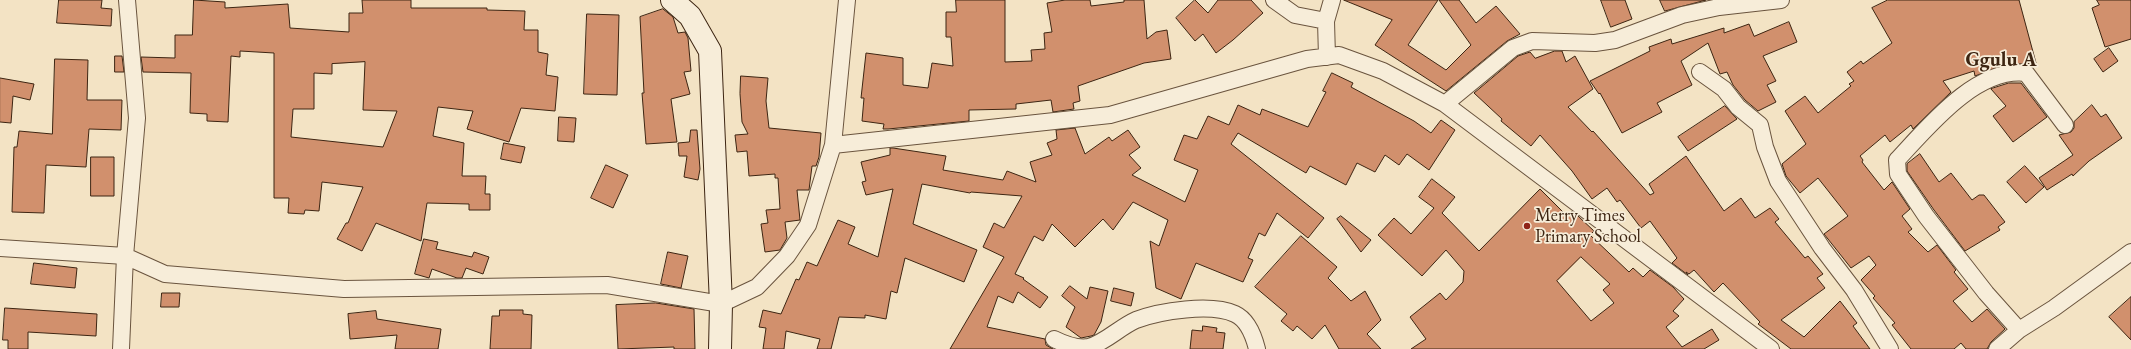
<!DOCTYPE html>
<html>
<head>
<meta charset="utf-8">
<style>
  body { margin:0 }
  canvas { display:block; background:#f3e3c4 }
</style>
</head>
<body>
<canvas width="2131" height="349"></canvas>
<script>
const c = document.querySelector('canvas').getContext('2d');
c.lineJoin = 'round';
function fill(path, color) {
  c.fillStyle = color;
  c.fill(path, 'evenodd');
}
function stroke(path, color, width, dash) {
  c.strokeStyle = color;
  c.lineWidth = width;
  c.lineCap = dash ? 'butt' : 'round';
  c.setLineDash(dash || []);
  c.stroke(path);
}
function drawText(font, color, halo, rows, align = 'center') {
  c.font = font + ' "EB Garamond",serif';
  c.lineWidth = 3.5;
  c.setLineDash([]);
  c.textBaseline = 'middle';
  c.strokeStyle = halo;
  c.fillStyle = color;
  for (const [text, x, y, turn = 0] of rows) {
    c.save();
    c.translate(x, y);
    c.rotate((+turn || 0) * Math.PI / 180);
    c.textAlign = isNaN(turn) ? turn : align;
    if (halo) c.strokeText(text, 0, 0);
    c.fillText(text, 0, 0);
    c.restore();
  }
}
const building = new Path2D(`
  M59,0H102L101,8L112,9L111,26L57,23Z
  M194,0L225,2V8L288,4L290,28L349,32V13H363L362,0H411V8H487V10L525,11L524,30H538V52L548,54L546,75L558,77L555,111L521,108L509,142L467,129L473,111L438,107L433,136L464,143L462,176H486L485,194H490V210H469V204L427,203L421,241L376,223L362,251L337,239L346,223H348L363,187L322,182L319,211L305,210L304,214L288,213L289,198H274V53L240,51V57L231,56L228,122L207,121V114L190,113L191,73L143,72L141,57L175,58V35H192ZM365,62L363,110L397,111L383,147L291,137L293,109H314V73L332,74V64Z
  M956,0H1005V62L1032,61L1031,50L1045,49L1044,33L1052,32L1047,3L1065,0H1090L1091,6L1124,2V0H1144L1147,39L1156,32L1167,30L1171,59L1144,63L1078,86L1080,101L1073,103L1074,109L1053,112L1051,100L1016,104V109L969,110V121L888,129H883L884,124L862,121L864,98H861L866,53L903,58V85L928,88L932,63L953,66L951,37H946V12H956Z
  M1195,0L1208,13L1218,0H1251L1263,13L1233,40L1216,53L1203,34L1195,41L1176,18Z
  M1344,0H1438L1408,45L1446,70L1471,45L1439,0H1459L1476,23L1496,6L1520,34L1507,41L1446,91L1375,45L1392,20Z
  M1601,0H1625L1632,19L1611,27Z
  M1660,0H1706L1665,11Z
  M1888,0H2019L2036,63L2005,65L1975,76L1974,71L1943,81L1951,92L1913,129L1911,125L1890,142L1885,135L1860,156L1863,160L1862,162L1884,190L1892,182L1910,209L1902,216L1912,229L1908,232L1928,252L1937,245L1956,270L1954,272L1968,289L1953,301L1972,322L1987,309L2005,329L1991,342L1987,349H1966L1961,343L1954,349H1911L1892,325L1895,323L1873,298L1875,296L1861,280L1876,265L1869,256L1851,268L1824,234L1848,216L1818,178L1800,193L1786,176L1782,164L1806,144L1785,111L1805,96L1818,113L1851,86L1849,84L1854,81L1847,72L1861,61L1863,64L1892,43L1872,8Z
  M2097,0H2131V39L2105,47L2092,8L2099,5Z
  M663,9L673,17L678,33L685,32L688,38L691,71L684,72L690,94L671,99L677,142L646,144L642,93H644L640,17Z
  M587,14L619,15L617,95L584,94Z
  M1789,22L1797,42L1763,56L1776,81L1767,85L1776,102L1758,111L1745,100L1733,85L1727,72L1720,74L1708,43L1681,61L1692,85L1657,103L1662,112L1622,133L1600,93L1599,94L1590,81L1650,51L1649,47L1671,39L1672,44L1724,28V33L1749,24L1754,36Z
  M2109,48L2118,61L2103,72L2094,59Z
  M1555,51H1562L1566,62L1575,56L1593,89L1568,107L1592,132L1593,131L1650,195L1654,193L1649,184L1686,156L1724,211L1741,198L1755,218L1770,208L1779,219L1775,222L1805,258L1808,256L1823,274L1817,278L1825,288L1781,320L1804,337L1840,301L1857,323L1853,326L1870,349H1791L1758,324L1760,322L1723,283L1714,292L1694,270L1689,274L1686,272L1688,275L1672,263L1677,258L1650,221L1641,228L1620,200L1617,202L1607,188L1592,199L1572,171L1540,135L1531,146L1501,121L1502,119L1474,93L1518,56L1530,52L1535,58Z
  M115,56H122L124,72H115Z
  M55,59L88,60L87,100H122L121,130L89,129L86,167L46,165L44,213L12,212L14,147H17L19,131L52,134Z
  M1332,73L1353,83L1351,87L1414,121L1431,133L1441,120L1455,130L1429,170L1407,154L1399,165L1385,155L1375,172L1357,163L1346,185L1310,166L1306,173L1238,133L1231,144L1324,218L1308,238L1277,213L1265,236L1259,233L1248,258L1253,260L1243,282L1196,263L1181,299L1156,288L1150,241L1159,246L1168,220L1133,202L1113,230L1103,219L1075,247L1052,224L1043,241L1034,236L1015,274L1024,278L1023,279L1048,297L1040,308L1018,292L1013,303L998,296L987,327L1045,339L1046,345L1053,349H950L1004,257L983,247L994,223L1004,228L1022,196L971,192L970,193L922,184L913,224L977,250L964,282L905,258L897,293L891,291L886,319L865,315V318L839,317L831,349H817L820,339L786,331L784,349H763L766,328L759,327L763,310L781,314L796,279L799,280L807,262L817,266L838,220L855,227L848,244L878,257L893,189L866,195L862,182L866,181L861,162L890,155V148H893L946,156L943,170L1003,180L1007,171L1036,182L1030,162L1052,155L1047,143L1057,139L1056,130L1075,128L1085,154L1109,137L1112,141L1128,130L1140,147L1129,155L1141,168L1132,175L1185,202L1198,170L1174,160L1184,135L1197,139L1208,116L1229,125L1238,105L1260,115L1262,109L1308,127L1326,92L1323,91Z
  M741,76L768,78L766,101L769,128L821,133L819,157L816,166H812L809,190H797L800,220L785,222L787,238L780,250L765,252L761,224L768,223L766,210L780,209L778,178H775V174L749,176L747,151L737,152L735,135L748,134L742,122L740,94Z
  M0,78L34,84L30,100L13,96L11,123L0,122Z
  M2009,83H2021L2047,117L2013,142L1993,116L2006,106L1991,89Z
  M2092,105L2101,117L2106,114L2122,138L2089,161L2073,176L2072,174L2047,190L2039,178L2073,155L2059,135L2071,132L2074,128V122Z
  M1725,106L1737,119L1688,151L1678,137Z
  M559,117L576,118L574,142L558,141Z
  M691,130H697L700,169L698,180L684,177L687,156H679L678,143L689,142Z
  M504,143L525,147L521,163L501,159Z
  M1920,154L1939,182L1951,173L1972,200L1979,195H1984L2005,222L1998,227L2000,230L1965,251L1934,210L1907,171V164Z
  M91,157H114V196H91Z
  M606,165L628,175L613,208L591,198Z
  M2025,166L2044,187L2026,203L2007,182Z
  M1432,179L1455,197L1442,213L1479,251L1540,189L1567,216L1572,211L1578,216L1594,231L1590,235L1629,272L1633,268L1643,277L1650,270L1673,287L1684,299L1673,311L1679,316L1666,327L1682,347L1712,329L1719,340L1704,349H1411L1426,339L1410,317L1440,293L1446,300L1463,282L1464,271L1446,250L1422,276L1378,235L1394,218L1411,234L1434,208L1419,197ZM1581,257L1610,284L1603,290L1614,303L1591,321L1557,281Z
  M1341,216L1371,240L1361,252L1337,219Z
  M1301,236L1337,267L1328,278L1351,301L1365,291L1381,320L1367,334L1381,349H1339L1325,325L1312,339L1297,326L1293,331L1281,321L1287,314L1255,287Z
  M424,239L438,242L436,249L472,257L474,252L489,257L483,274L466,268L462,278H457L432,269L429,278L415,274Z
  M668,252L688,256L681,288L661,284Z
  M34,263L77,268L75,288L31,284Z
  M1070,286L1087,299L1090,287L1108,291L1101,322L1094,335L1091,336L1081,338L1066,327L1075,307L1062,296Z
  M1114,288L1134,293L1131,306L1111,301Z
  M162,293H180L179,307H161Z
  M2131,297V340L2109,317Z
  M656,303L694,309L695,349H674V347L618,349L616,305Z
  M5,308L97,314L96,336L28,332V349H8V340H3Z
  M500,310H523V314L532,315L531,349H490L492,316H499Z
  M376,311L377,319L441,329L438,349H395L397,335L350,339L348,314Z
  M1203,326L1217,328L1216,332L1225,333L1223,349H1190L1192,330L1202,331Z`);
fill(building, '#d1906d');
stroke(building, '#3d2512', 1);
const street = new Path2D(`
  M1274,0L1295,15L1326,21
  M1327,57L1326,21L1332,0
  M1700,72L1724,89L1738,107L1760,125L1765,147L1778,181L1822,248L1854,290L1890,349
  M1445,104L1513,48L1532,41L1595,43L1615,40L1682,15L1719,7L1781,0
  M833,145L1110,115L1307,59L1339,55L1383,71L1445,104L1771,349
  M0,248L125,256L165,274L344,289L607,285L721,304L757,287L787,256L808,225L833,145L847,0
  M2019,330L2054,308L2131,252
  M1054,339C1064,344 1077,349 1089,347C1106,342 1120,327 1136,320C1160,311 1211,303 1235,314C1248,320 1254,337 1257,349
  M121,349L125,256L137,118L127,0
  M1997,349L2019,330L1986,293L1926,216L1898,174L1897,160C1928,127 1976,67 2026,73L2065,125`);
const secondary = new Path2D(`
  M672,0L690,16L710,51L721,304L720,349`);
stroke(street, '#6a543e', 18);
stroke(secondary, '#3d2512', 24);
stroke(street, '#f7edd9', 16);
stroke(secondary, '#f7edd9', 22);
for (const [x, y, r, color] of [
  [1527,226,4,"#8f2418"]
]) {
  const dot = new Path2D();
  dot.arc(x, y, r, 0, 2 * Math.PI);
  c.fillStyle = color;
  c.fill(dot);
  stroke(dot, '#f7edd9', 1.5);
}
drawText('18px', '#3d2512', '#f7edd9', [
  ["Merry Times",1535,216],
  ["Primary School",1535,237]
], 'left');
drawText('bold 20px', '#3d2512', '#f7edd9', [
  ["Ggulu A",2001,61]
]);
</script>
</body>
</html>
